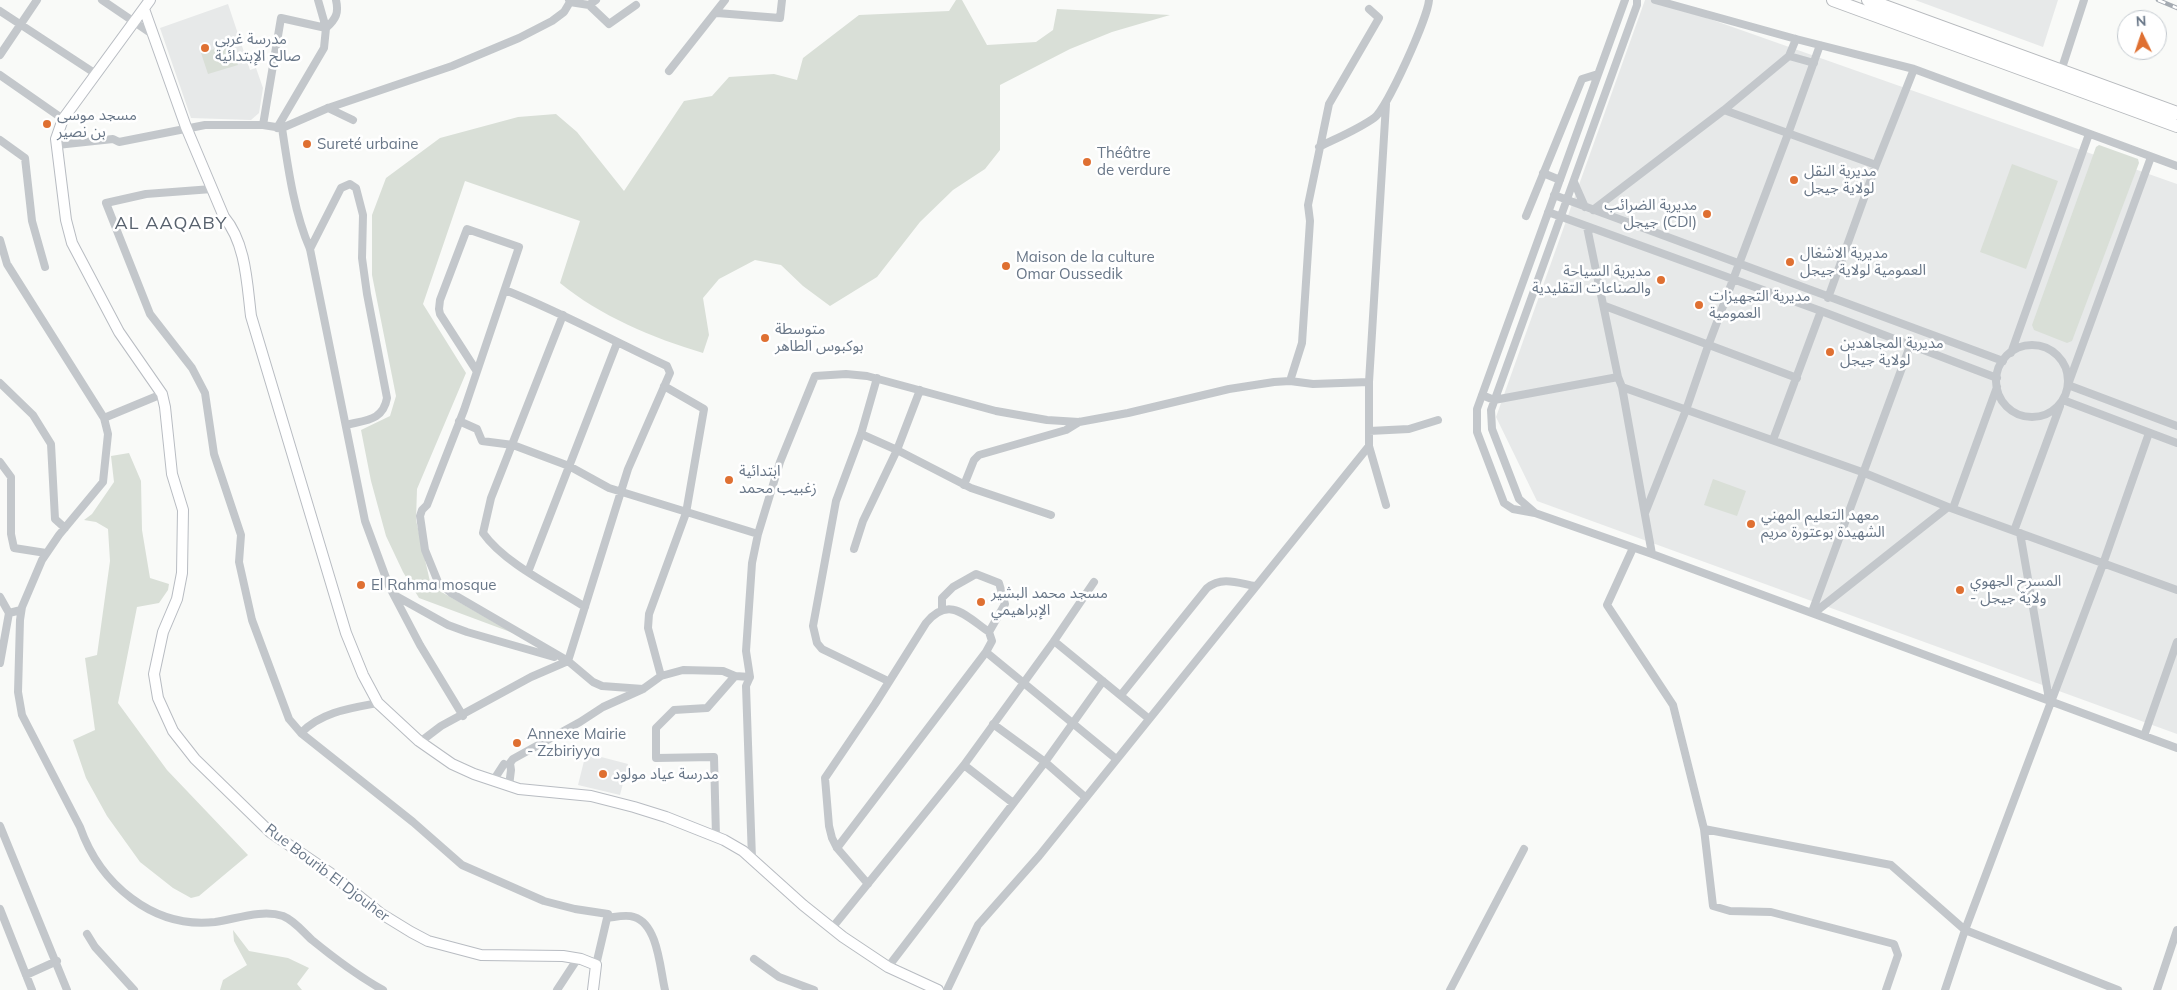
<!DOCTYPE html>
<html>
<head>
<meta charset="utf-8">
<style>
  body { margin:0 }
  #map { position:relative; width:2177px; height:990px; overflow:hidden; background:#f9faf8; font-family:Mulish,sans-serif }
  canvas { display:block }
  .north { position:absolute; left:2117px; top:10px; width:50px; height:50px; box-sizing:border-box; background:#fff; border:1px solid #c3c9cf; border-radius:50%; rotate:356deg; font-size:14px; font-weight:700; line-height:20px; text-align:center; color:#697788 }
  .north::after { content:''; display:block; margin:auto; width:18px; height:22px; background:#df7032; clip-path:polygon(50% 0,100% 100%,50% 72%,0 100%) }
</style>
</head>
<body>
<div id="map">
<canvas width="2177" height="990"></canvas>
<div class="north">N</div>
</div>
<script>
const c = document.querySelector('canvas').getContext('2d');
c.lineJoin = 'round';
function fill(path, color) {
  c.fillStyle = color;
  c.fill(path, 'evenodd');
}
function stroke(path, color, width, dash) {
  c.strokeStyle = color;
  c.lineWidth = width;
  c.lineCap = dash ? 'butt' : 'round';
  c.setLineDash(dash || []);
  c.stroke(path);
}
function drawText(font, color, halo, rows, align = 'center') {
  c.font = font + ' Mulish,"Noto Sans Arabic",sans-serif';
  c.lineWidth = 5;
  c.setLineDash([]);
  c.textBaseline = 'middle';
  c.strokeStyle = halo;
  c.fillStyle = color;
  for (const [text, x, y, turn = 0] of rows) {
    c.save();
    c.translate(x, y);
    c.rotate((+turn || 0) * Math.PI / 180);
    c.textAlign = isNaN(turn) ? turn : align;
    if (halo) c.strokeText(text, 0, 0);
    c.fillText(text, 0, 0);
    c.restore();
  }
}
fill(new Path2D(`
  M1645,0H1656L2177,184V734L1537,501L1496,417Z
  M1915,0H2058L2043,47Z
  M228,4L250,70L256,68L263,88L259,113L251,120L191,118L160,28Z
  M586,753L628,764L620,795L578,785Z`), '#e7e9e9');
fill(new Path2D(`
  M956,0H962L987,45L1036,42L1053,30L1057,9L1170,15L1112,32L1070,49L1000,85V150L985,169L953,190L920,222L877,277L830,306L803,286L781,265L755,260L719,279L703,298L709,335L703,353C653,338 600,316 560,283L580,221L465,181L423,304L466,373L417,489L416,520L431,586L513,633L419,598L403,572L386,536L371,481L361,430L390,416L396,396L372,275V215L386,178L440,138L518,117L556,114L577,132L624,191L684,101L712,96L729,77L774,74L797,80L803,58L859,15L949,11Z
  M231,44L238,65L208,74L201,53Z
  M2099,145L2138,159L2139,163L2072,341L2067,343L2034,330L2032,325L2096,147Z
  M2012,164L2058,181L2026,269L1980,252Z
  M129,453L141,481L142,530L150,578L169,584L168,590L159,603L137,607L118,703L167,770L248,855L199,896L191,898L173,888L140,862L107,816L86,778L73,740L95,730L85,658L97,655L110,561L108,529L96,522L84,520L92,514L114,482L111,456Z
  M1713,479L1746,491L1737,516L1704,505Z
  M233,930L249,951L288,958L309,968L297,984L302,990H220L223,980L247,965L234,941Z`), '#d9dfd7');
const secondary = new Path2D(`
  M150,0L63,119L56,139L66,220L72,243L119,332L162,394L165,407L172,474L183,510L182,573L177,599L163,632L154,674L158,698L173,731L195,759L270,832L330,873L380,913L411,932L428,941L481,955L563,956L581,959L596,965L593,990
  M144,9L186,127L224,217C246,243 247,284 251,316L346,633L363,675L378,703L419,741L452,764L474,774L519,789L591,796L634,807L666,817L724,840L743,851L803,905L843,937L888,967L938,990`);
const trunk = new Path2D(`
  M1833,0L2177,126
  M1868,0L2177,113`);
stroke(secondary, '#b8bcc2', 12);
stroke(trunk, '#b7babe', 14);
stroke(new Path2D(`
  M102,0L152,34
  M1625,0L1477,409V432L1504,503L1513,509L1535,513L1652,554
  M1655,0L1796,39L1914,69L2177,166
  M570,2L589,5L596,0
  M589,5L609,24L636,5
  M0,11L96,74
  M717,13L780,18L782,0
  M326,28C336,19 339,13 336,0
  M0,55L37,0
  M1789,56L1814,63
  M669,71L725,0
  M2061,71L2084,0
  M0,75L63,119
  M328,108L353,120
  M1724,110L1876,165
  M263,125L281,18L326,28
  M277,128L324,48L326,28L318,0
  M282,128C288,168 294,212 310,249L365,521L389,586L420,645L463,716
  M0,140L25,158L32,221L45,267
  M57,145L113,139L119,142L205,125H263L282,128L328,108L452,66L519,38L552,21L564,12L570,2L569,0
  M1319,147C1337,138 1357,130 1374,118C1387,109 1428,17 1429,0
  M1543,173L1560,180
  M1574,182L1585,207
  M212,189L146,194L106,203L150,314L192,368L205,393L214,454L241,535L239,562L252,620L289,719L301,733L413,822L462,865L544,901L575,909L608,914L596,965
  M1554,195L2003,361
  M1593,210L1724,110L1789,56L1796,39
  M1548,212L1821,311L1997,378
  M1526,216L1582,79L1598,74
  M1587,227L1618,377L1622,387L1652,554L2177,748
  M0,240L7,264L104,418L108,434L103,482L59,535L42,560L22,607L20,620L18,692L22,715L80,827C100,884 153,929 215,922C236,919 262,909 283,916C295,921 303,932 312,940C334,958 358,976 383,990
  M310,249L341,188L350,184L356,188L363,215L362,258L367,294L387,398C383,421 365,420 346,425
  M505,290C561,312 613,341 667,366L670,373L628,469L568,661
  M1828,298L1876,165L1914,69
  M1605,306L1797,378
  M563,315L491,498L483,533C504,563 554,587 585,607
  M1996 381a36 36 0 1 1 72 0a36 36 0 1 1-72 0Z
  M2011,353L2089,134
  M476,370L440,314L439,309L440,300L467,229L519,247L464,410L427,505L422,510L420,516L425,550L438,582L451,593L568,661L593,682L602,686L643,689
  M877,378L861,434L836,501L813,626L817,643L822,649L888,681
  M1290,381L1302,343L1310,221L1308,205L1329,104L1379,18L1369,9
  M2069,382L2151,157
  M0,383L33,415L51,444L55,519L65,528
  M2068,385L2177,426
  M1622,387L1862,472L1948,507L2177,590
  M1482,395L1494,400L1618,377
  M2063,400L2177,443
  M104,418L162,394
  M459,421L477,429L482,441L513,445L569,466L609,488L758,534
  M1369,431L1409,429L1438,420
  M861,434L897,450L971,488L1051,515
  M1773,440L1821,311
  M1369,446L1386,505
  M0,462L11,477V534L14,548L46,553
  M964,485L974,460L979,455L1066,430L1079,422
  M1953,508L1997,387
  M1534,512L1519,499L1492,429L1491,410L1637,5V0
  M1645,513L1686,410L1708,346L1788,134L1820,45
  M2014,531L2060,406
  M2020,533L2049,699
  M1633,548L1607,605L1673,705L1704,829L1891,865L1965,930L2118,990
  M854,549L863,521L897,450L920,390
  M528,572L617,343
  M396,596L448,625L467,632L554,657
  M0,597L9,613
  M942,608V598L953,587L976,574L999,583L1005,604L989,632
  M1812,612L1910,346
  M1814,613L1948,507
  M1054,641L1094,582
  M986,652L1115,758
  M0,663L9,613L21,610
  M661,676L648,628L649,614L686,513L704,409L664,386
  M1121,695L1207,588C1222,576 1238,583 1255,586
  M993,724L1045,762L1085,797
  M301,733C321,712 351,708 378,703
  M2144,736L2177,642
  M420,742L441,726L531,677L568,661
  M964,765L1013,803
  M493,781L504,764
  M509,786L511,770L510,763L513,759L580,722L603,707L643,689L661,676L683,670L723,671L735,676L750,677
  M0,826L67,990
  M1704,829L1713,906L1730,911L1771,912L1894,944L1898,955L1886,990
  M716,837L714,757L656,758V728L674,710L707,708L735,676
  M837,848L986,652L992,641L989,632C966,616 949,595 926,623L875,704L825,778L829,826L832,838L837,848L868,884
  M752,859L746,686L750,677L746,651L752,563L758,534L780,462L815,376L846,374L867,376L996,411L1047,420L1079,422L1128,413L1229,389L1274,382L1290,381L1313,384L1369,382
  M0,909L32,990
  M607,918C616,917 626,914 634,917C658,924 660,969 665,990
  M832,928L964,765L1054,641L1148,718
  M87,934L95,947L134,990
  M754,959L779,977L814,990
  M888,967L1045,762L1103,681
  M26,975L57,961
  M557,990L578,958
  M947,990L978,925L1039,856L1369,446V382L1386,104
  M1450,990L1524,849
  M1945,990L1965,930L2103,564L2149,433
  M2157,990L2177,930`), '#c3c7cb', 8);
stroke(secondary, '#fff', 10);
stroke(trunk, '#fff', 12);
const rail = new Path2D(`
  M2158,0L2177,8`);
stroke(rail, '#a4aab1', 4.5);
stroke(rail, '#fff', 2.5, [8]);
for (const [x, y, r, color] of [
  [205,48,5,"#df7032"],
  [47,124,5,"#df7032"],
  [307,144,5,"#df7032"],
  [1087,162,5,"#df7032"],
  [1794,180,5,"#df7032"],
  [1707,214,5,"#df7032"],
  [1790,262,5,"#df7032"],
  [1006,266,5,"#df7032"],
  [1661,280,5,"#df7032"],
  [1699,305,5,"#df7032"],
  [765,338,5,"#df7032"],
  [1830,352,5,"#df7032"],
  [729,480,5,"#df7032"],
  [1751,524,5,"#df7032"],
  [361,585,5,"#df7032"],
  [1960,590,5,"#df7032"],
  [981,602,5,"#df7032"],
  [517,743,5,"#df7032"],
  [603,774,5,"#df7032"]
]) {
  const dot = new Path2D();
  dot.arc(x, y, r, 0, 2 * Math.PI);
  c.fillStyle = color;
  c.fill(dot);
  stroke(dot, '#fff', 2);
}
drawText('15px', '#697788', '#fff', [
  ["مدرسة غربي",215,39],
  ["صالح الإبتدائية",215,56],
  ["مسجد موسى",57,115],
  ["بن نصير",57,132],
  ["Sureté urbaine",317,144],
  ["Théâtre",1097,153],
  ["de verdure",1097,170],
  ["مديرية النقل",1804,171],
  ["لولاية جيجل",1804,188],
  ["مديرية الضرائب",1697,205,"right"],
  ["جيجل (CDI)",1697,222,"right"],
  ["مديرية الاشغال",1800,253],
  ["العمومية لولاية جيجل",1800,270],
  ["Maison de la culture",1016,257],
  ["Omar Oussedik",1016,274],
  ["مديرية السياحة",1651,271,"right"],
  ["والصناعات التقليدية",1651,288,"right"],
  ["مديرية التجهيزات",1709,296],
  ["العمومية",1709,313],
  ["متوسطة",775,329],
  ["بوكبوس الطاهر",775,346],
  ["مديرية المجاهدين",1840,343],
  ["لولاية جيجل",1840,360],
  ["ابتدائية",739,471],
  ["زغبيب محمد",739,488],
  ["معهد التعليم المهني",1761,515],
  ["الشهيدة بوعتورة مريم",1761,532],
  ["المسرح الجهوي",1970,581],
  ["- ولاية جيجل",1970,598],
  ["El Rahma mosque",371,585],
  ["مسجد محمد البشير",991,593],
  ["الإبراهيمي",991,610],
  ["Annexe Mairie",527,734],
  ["- Zzbiriyya",527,751],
  ["مدرسة عياد مولود",613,774]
], 'left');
drawText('15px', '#697788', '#fff', [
  ["Rue Bourib El Djouher",327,873,37]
]);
c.letterSpacing = '1px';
drawText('18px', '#57616d', '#fff', [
  ["AL AAQABY",171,224]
]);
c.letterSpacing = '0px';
</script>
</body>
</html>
